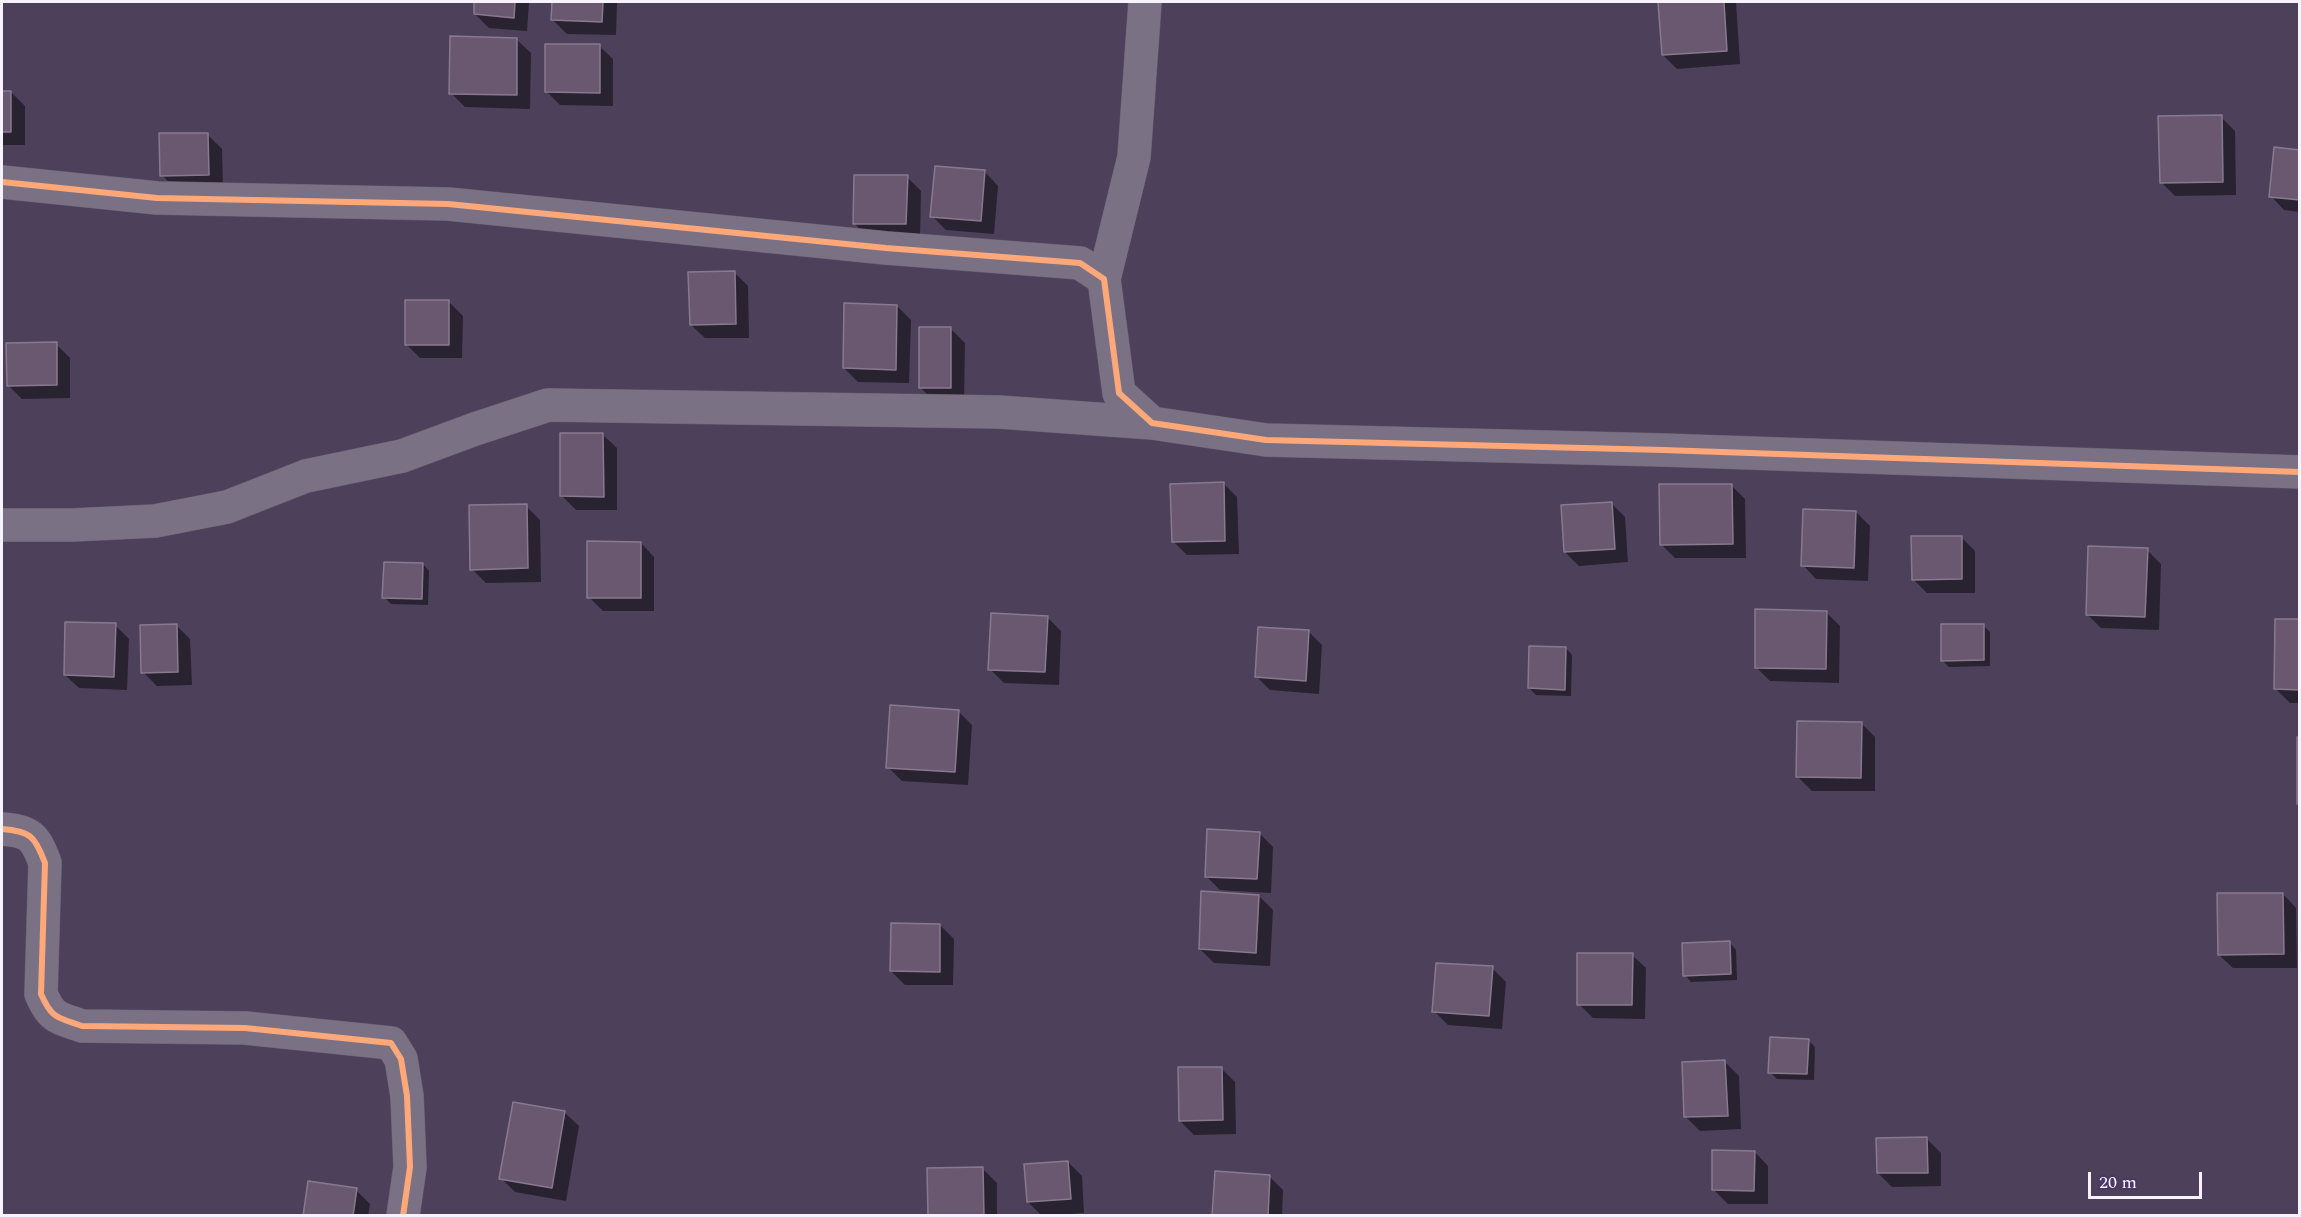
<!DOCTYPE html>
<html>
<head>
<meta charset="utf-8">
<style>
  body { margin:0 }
  #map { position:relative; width:2301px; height:1217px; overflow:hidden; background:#4d405a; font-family:Spectral,serif }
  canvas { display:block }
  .frame { position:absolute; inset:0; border:3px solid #f7f2fe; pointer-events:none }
  .scale { position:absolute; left:2088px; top:1172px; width:114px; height:27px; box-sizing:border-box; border:3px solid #f7f2fe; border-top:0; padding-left:8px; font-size:18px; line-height:21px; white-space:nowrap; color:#f7f2fe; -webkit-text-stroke:4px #4c3665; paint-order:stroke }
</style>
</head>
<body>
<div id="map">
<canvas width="2301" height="1217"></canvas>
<div class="frame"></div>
<div class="scale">20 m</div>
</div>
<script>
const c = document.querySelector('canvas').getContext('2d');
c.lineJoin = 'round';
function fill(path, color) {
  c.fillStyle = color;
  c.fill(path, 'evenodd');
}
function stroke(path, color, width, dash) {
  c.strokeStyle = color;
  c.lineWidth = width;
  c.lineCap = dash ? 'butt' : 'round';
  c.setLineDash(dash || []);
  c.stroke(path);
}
fill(new Path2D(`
  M476,2H529L527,31L489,28L475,14Z
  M554,2H617L616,35L567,34L553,20Z
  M1660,2H1736L1740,64L1677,69L1663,55Z
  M517,40L531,53L530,109L465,107L451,93Z
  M599,46L613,59V106L560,105L546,91Z
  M2,92H11L25,106V145H2Z
  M2221,117L2235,131L2236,195L2175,196L2161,182Z
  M208,135L222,149L223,188L176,189L162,175Z
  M2300,151V212L2284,210L2271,196Z
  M985,172L998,186L994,234L946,230L932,216Z
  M907,177L921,191L920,238L868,237L854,223Z
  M734,272L748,286L749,338H705L691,325Z
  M449,302L463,316L462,358H420L406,344Z
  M897,306L911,320L909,383L858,382L844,368Z
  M951,329L965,343L964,401H934L920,387Z
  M56,344L70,358V398L22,399L8,385Z
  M603,435L617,448V510H576L562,496Z
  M1223,483L1237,497L1239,554L1187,555L1173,541Z
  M1731,485L1745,499L1746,558H1675L1661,544Z
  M1611,503L1625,517L1628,562L1579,566L1565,552Z
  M526,506L540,520L541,582L486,583L472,569Z
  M1856,512L1870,526L1868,581L1816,579L1803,565Z
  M1961,537L1975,551V593H1927L1913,579Z
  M641,543L654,557V611H603L589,597Z
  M2147,550L2161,564L2159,630L2101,628L2087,614Z
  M423,564L429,571L428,605L391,604L384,597Z
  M1826,612L1840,626L1839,683L1770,681L1756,667Z
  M1047,617L1061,631L1059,685L1004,683L990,669Z
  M2300,621V703H2290L2276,689Z
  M115,625L129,639L127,690L79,688L65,675Z
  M176,625L190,639L192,685L157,686L143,672Z
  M1983,625L1990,632V666L1949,667L1942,660Z
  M1308,631L1322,645L1319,694L1270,690L1256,676Z
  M1566,648L1572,655L1571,696L1536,695L1529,688Z
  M958,711L972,725L968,785L902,781L888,767Z
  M1861,723L1875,737V791H1812L1798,777Z
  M1259,833L1273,847L1271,893L1220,890L1206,876Z
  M2283,894L2296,908L2297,968H2233L2219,955Z
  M1259,896L1273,910L1270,966L1214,963L1200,949Z
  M940,925L954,939L953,985H905L891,971Z
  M1730,943L1736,950L1737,980L1691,982L1685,975Z
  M1632,955L1646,968L1645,1019L1593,1018L1579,1004Z
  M1492,968L1506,982L1502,1029L1448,1025L1434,1011Z
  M1808,1040L1815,1047L1814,1080L1777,1079L1770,1072Z
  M1725,1062L1739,1076L1741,1129L1700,1131L1686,1117Z
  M1221,1068L1235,1082L1236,1134L1194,1135L1180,1121Z
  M565,1113L579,1126L566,1201L515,1192L501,1178Z
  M1927,1139L1941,1153V1186L1892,1187L1878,1173Z
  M1755,1152L1768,1166V1204H1728L1714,1190Z
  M1068,1162L1082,1176L1084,1213L1042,1216L1028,1202Z
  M983,1169L997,1183V1216H929Z
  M1269,1176L1283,1190L1282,1216H1214Z
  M356,1190L370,1204L368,1216H304Z`), '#0007');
const building = new Path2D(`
  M474,2H515L514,18L474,14Z
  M552,2H603L602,22L551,20Z
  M1658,2H1724L1727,51L1662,55Z
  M450,36L517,38V95L449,94Z
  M545,44H600V93L545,92Z
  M2,91H11V132H2Z
  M2222,115L2223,182L2160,183L2158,116Z
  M159,133H208L209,175L160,176Z
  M2274,147L2300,150V200L2269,197Z
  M935,166L985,170L981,221L930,217Z
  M854,175H908L906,224H853Z
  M735,271L736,324L690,325L688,272Z
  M405,300H449V345H405Z
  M844,303L897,305L896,370L843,368Z
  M919,327H951V388H919Z
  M57,342V385L7,386L6,343Z
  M560,433H603L604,497L560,496Z
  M1224,482L1225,541L1172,542L1170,484Z
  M1659,484H1732L1733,544L1660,545Z
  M1612,502L1615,549L1564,552L1561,505Z
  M527,504L528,568L470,570L469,505Z
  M1803,509L1856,511L1854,568L1801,566Z
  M1911,536H1962V579L1912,580Z
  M587,541L641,542V598H587Z
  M2088,546L2148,548L2145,617L2086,615Z
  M384,562L423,563L422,599L382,598Z
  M1755,609L1827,611L1826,669L1755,668Z
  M991,613L1048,616L1045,672L988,670Z
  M2275,619H2300V690L2274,689Z
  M65,622L116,623L114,677L64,675Z
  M177,624L178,672L141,673L140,625Z
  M1941,624H1984V660L1941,661Z
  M1258,627L1309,630L1306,681L1255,677Z
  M1529,646L1566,647L1565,690L1528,688Z
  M890,705L959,710L955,772L886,768Z
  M1797,721L1862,722L1861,778L1796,777Z
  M2297,737H2300V804H2297Z
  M1207,829L1260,832L1257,879L1205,877Z
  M1201,891L1259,895L1256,953L1199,949Z
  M2217,893H2283L2284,954L2218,955Z
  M891,923L940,924V972L890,971Z
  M1730,941L1731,974L1683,976L1682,943Z
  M1577,953H1633L1632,1005H1577Z
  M1436,963L1493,966L1489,1016L1432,1012Z
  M1770,1037L1809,1039L1807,1074L1768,1073Z
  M1725,1060L1728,1116L1684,1117L1682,1062Z
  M1178,1067H1222L1223,1120L1179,1121Z
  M513,1102L565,1111L552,1188L499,1179Z
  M1927,1137L1928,1173H1877L1876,1138Z
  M1712,1150L1755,1151L1754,1191L1712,1190Z
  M1068,1161L1071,1199L1027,1202L1024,1164Z
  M983,1167L984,1216H928L927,1168Z
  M1215,1171L1270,1175L1268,1216H1212Z
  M308,1181L357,1188L353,1216H303Z`);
fill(building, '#6a5871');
stroke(building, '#887a8e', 1.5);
const minor = new Path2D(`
  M2,182L157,198L448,204L886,248L1080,263L1104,279L1119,393L1152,423L1266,440L1663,450L2300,472
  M1104,279L1134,157L1145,2
  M2,525H73L155,521L227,507L306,476L402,456L475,429L548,405L999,412L1152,423
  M2,829C30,831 35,836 45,863L41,994C52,1019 57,1017 82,1026L245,1028L391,1043L401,1059L407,1096L410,1167L403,1216`);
stroke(minor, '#675e70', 34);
stroke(minor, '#7a7284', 33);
stroke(new Path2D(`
  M2,182L157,198L448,204L886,248L1080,263L1104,279L1119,393L1152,423L1266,440L1663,450L2300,472
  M2,829C30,831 35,836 45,863L41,994C52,1019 57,1017 82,1026L245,1028L391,1043L401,1059L407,1096L410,1167L403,1216`), '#fea87a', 6);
</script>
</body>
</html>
